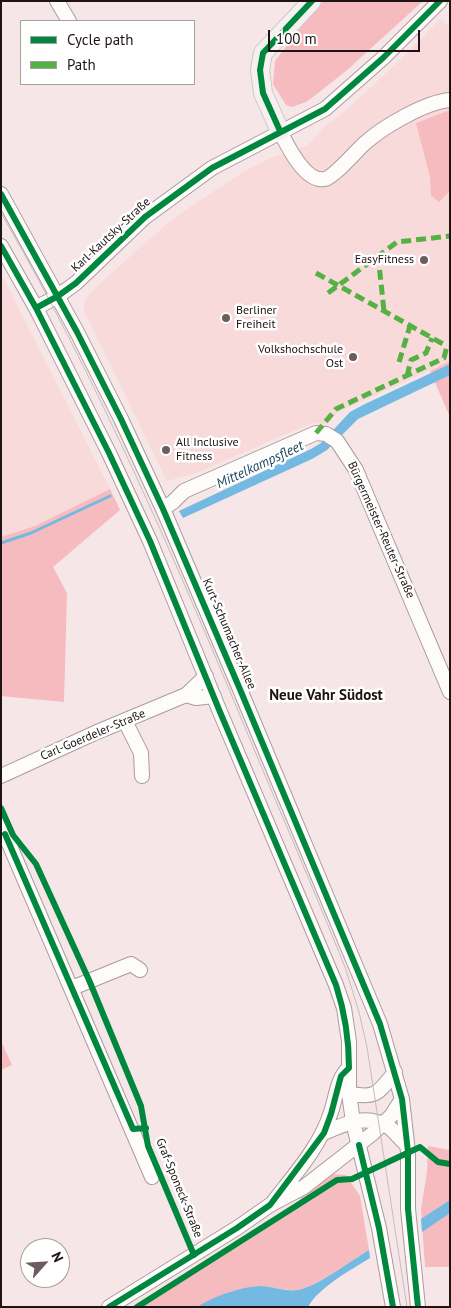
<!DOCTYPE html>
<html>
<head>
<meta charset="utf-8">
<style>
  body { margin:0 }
  #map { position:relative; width:451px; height:1308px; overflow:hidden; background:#f7e6e7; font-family:"PT Sans",sans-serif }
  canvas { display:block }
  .frame { position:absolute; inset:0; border:2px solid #1f1313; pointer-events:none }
  .legend { position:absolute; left:20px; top:20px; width:175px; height:65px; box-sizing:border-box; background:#fff; border:1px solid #a5a1a1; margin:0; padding:6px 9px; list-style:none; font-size:15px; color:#1f1313 }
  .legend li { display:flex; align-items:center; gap:10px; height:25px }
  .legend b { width:25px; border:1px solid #a5a1a1 }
  .north { position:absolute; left:20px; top:1238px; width:50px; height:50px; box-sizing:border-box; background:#fff; border:1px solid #a5a1a1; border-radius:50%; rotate:64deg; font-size:14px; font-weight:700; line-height:20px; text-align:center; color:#1f1313 }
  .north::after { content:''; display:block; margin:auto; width:18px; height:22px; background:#6b5d5d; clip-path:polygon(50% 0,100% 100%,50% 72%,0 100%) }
  .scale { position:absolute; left:268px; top:30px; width:152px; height:22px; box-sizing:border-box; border:2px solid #1f1313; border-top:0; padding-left:6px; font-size:15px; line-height:18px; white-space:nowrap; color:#1f1313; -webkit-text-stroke:4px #fff; paint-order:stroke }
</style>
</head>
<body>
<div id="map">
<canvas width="451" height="1308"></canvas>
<div class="frame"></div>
<ul class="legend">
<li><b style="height:6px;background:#00873e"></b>Cycle path</li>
<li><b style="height:6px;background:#55b144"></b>Path</li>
</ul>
<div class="north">N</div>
<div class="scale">100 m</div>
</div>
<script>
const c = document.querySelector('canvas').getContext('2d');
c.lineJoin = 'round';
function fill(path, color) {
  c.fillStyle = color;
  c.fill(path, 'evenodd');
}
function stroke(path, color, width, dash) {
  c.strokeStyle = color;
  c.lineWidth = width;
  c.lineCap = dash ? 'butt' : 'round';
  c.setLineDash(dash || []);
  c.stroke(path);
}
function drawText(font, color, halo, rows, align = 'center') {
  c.font = font + ' "PT Sans",sans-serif';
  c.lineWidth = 5;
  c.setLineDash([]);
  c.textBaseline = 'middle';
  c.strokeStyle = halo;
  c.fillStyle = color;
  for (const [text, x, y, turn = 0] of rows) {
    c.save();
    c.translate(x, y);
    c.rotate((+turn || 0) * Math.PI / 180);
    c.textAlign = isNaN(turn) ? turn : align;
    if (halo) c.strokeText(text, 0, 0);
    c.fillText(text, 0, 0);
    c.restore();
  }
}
fill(new Path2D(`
  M441,19L450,27V361L337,413L328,424L317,423L307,425L194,474L167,481L84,311V302L91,292L145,243L168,223L194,204L245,171L270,158L306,146L311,142L323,128L345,111L396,64Z
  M4,279L110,489L35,526L1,537V280Z`), '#f9dada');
fill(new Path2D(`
  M321,1H423L346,71L313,97L306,102L292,107L286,105L273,84L275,61Z
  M450,110V191L439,202L431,195L430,177L416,123Z
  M450,361V417L430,371Z
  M110,489L120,510L53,567L67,593L64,702L1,696V537L35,526Z
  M1,1041L12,1065L1,1070Z
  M428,1146L450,1150V1267H425L421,1209L427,1172Z
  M332,1174L346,1175L360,1196L369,1250L330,1275L304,1289L296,1291L259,1286L229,1292L197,1307H136L307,1201L298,1198Z`), '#f6bbbe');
fill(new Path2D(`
  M450,364V375L358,419L327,450L312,459L183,518L179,511L311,449L321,443L350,412L363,405Z
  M450,1200V1213L422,1232L421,1219Z
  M369,1250L370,1258C352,1269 318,1288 308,1307H197C215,1296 239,1287 260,1286C272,1286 286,1292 298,1290C316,1287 352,1260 369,1250Z`), '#73b9e1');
stroke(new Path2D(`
  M1,543L31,533L110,496`), '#73b9e1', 3);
const minor = new Path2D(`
  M57,1L69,21
  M280,131C287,145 305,183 325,179C334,177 357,150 365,143C383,127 425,102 450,100
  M1,194L77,332L121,419L163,509L239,687L380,1024L402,1099L408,1152V1209L418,1307
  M1,246L36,308L109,453L150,541L220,712L336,985L344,1008L349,1041V1093L353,1122L379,1228L393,1307
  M36,308L58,296L76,283L145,217L212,168L325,109L383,58L440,1
  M163,509L173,502L184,491L316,433L326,434L337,441L356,470L450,692
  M186,695L196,698L214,696
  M125,721L141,753L142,776
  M1,776L97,732L186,695L206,676
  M1,825L152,1177
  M72,988L131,964L140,970
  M349,1093C376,1100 379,1092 395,1072
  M324,1133C346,1123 367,1113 390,1128C396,1133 401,1140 407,1145
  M274,1201C295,1174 321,1145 331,1112C336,1098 337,1079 348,1069
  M109,1307L237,1228L270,1205L304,1187L372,1134L391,1116L402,1099`);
const major = new Path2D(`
  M280,131L263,93L260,70L263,53L312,1`);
stroke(minor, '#a99c9d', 16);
stroke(major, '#cfc7c7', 20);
stroke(minor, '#fefbfb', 14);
stroke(major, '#f7f0f0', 18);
stroke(new Path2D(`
  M1,213C94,373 168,543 239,713C274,798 311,882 345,967L359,1012L367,1047L407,1307`), '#c2bdbd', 1);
stroke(new Path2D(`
  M378,255L384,311
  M316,273L443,344
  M328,293L397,242L450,236
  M399,362L410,326
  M407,376L411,360L426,353L432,338
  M316,433L336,409L444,358L447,346H450`), '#55b144', 5, [10, 5]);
stroke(new Path2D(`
  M280,131L263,93L260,70L263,53L312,1
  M1,194L77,332L121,419L163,509L239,687L380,1024L402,1099L408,1152V1209L418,1307
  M1,246L36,308L109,453L150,541L220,712L336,985C345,1013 349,1039 349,1068L341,1076L331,1114L324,1133L270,1205L237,1228L109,1307
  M36,308L58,296L76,283L145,217L212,168L325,109L383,58L440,1
  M1,808L13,835L36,864L89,980L141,1106L148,1146L194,1255
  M5,834L133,1129L146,1128
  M359,1145L379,1228L393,1307
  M137,1307L337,1180L352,1179L420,1147L438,1162L450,1164`), '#00873e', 6);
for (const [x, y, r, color] of [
  [424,260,5,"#6b5d5d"],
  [226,318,5,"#6b5d5d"],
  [353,357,5,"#6b5d5d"],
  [166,450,5,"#6b5d5d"]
]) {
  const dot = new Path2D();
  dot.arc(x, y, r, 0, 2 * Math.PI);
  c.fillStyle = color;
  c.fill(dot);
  stroke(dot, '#fff', 2);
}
drawText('12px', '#1f1313', '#fff', [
  ["Karl-Kautsky-Straße",111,235,-43],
  ["Bürgermeister-Reuter-Straße",381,530,66],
  ["Kurt-Schumacher-Allee",229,634,67],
  ["Carl-Goerdeler-Straße",93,735,-23],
  ["Graf-Sponeck-Straße",179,1188,68]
]);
drawText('12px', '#1f1313', '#fff', [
  ["EasyFitness",414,260],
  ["Berliner",236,311,"left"],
  ["Freiheit",236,325,"left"],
  ["Volkshochschule",343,350],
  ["Ost",343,364],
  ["All Inclusive",176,443,"left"],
  ["Fitness",176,457,"left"]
], 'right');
drawText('italic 14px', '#214c64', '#fff', [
  ["Mittelkampsfleet",260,465,-25]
]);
drawText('bold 15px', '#1f1313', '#fff', [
  ["Neue Vahr Südost",326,696]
]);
</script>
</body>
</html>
